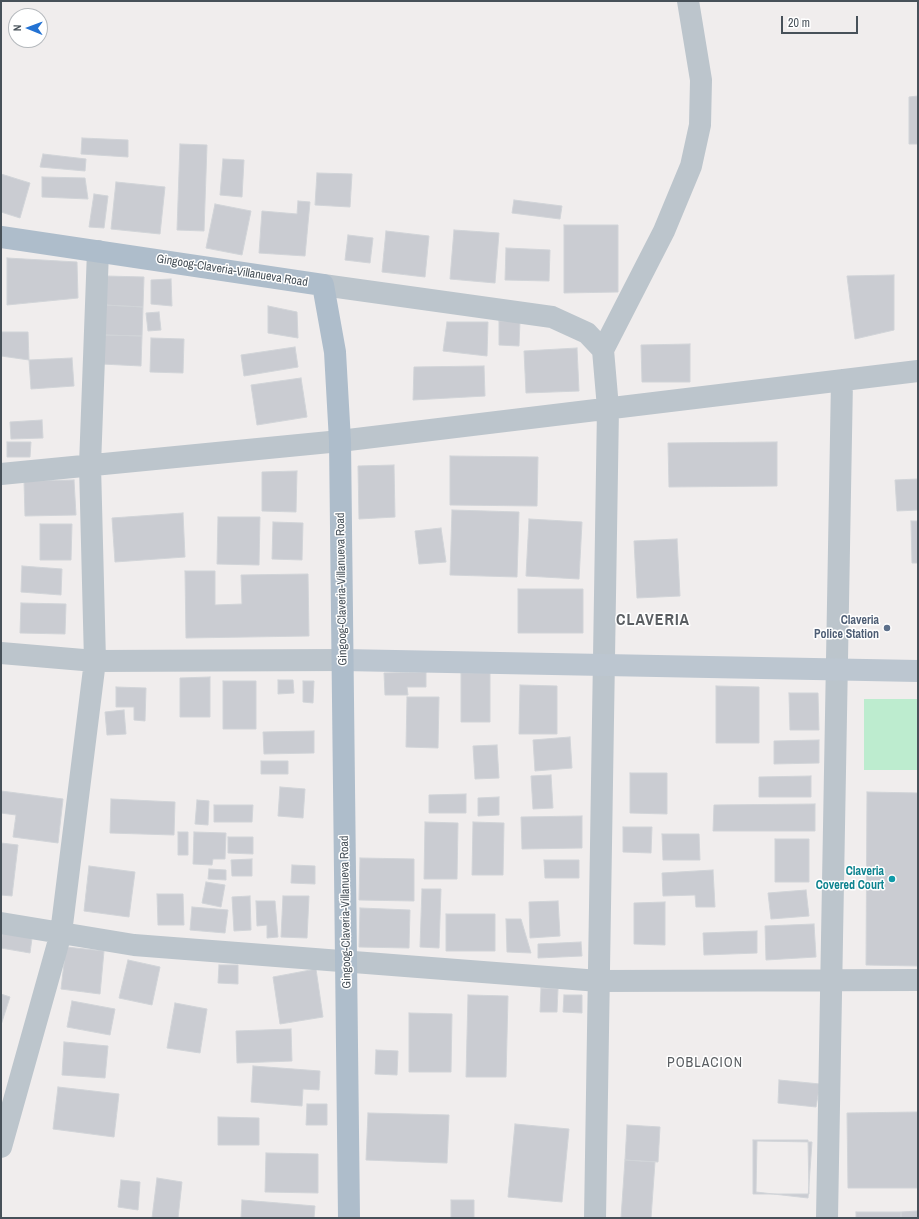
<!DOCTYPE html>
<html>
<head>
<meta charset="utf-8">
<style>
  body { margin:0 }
  #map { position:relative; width:919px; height:1219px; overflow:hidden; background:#f0eded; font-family:"Archivo Narrow",sans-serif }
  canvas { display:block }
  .frame { position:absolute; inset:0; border:2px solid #475159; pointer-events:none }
  .north { position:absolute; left:8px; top:8px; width:40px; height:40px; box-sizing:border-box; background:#fff; border:1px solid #b5b9bd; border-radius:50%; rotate:271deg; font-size:11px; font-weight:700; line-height:16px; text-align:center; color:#475159 }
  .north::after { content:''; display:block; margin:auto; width:14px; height:18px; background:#2372d3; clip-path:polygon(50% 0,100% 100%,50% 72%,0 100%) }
  .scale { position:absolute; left:781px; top:16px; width:77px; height:18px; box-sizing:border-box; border:2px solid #475159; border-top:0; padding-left:5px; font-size:12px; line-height:14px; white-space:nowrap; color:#475159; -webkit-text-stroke:3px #fff; paint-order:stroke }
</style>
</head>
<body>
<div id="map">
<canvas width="919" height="1219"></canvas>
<div class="frame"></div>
<div class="north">N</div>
<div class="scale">20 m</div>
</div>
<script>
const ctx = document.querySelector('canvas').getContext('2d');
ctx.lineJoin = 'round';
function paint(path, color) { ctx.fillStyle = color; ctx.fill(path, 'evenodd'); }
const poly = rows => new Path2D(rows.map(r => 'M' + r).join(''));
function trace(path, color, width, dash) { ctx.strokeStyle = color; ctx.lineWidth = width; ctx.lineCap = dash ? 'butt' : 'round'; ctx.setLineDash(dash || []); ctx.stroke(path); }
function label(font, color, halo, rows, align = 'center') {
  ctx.font = font + ' "Archivo Narrow",sans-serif'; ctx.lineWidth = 3; ctx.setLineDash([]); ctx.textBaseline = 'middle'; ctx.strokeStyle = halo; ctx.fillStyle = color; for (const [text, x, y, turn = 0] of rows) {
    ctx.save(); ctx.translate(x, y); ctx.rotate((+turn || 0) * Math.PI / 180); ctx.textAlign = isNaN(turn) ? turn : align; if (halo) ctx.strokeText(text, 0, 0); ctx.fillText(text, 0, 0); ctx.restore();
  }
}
paint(poly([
  [864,699,918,699,918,770,864,770]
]), '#bdeccf');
const building = poly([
  [918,96,918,144,909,144,909,97,918,96],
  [82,138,128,140,128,157,81,154,82,138],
  [180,144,207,145,204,231,177,230,180,144],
  [43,154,86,159,85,171,40,167,43,154],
  [223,159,244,160,242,197,220,195,223,159],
  [317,173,352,174,350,207,315,205,317,173],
  [1,174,30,183,20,218,1,212,1,174],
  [42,177,85,178,88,199,42,197,42,177],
  [116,182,165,187,160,234,111,229,116,182],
  [94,194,108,196,104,228,89,227,94,194],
  [514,200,562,206,560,219,512,213,514,200],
  [298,201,310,202,305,256,259,253,262,211,297,214,298,201],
  [215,204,251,211,242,255,206,248,215,204],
  [564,225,618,225,618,292,564,293,564,225],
  [454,230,499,233,495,283,450,279,454,230],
  [386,231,429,236,425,277,382,272,386,231],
  [348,235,373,238,370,263,345,260,348,235],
  [506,248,550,250,549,281,505,280,506,248],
  [7,258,77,262,78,298,7,305,7,258],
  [894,275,894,330,855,339,847,276,894,275],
  [106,276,144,277,143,307,105,305,106,276],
  [171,279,172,306,151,304,151,280,171,279],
  [105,305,143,307,142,336,104,335,105,305],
  [268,306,297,312,298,338,268,333,268,306],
  [159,312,161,330,148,331,146,313,159,312],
  [499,321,520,321,519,346,499,345,499,321],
  [447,322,488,322,487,356,443,351,447,322],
  [1,332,28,332,29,360,1,356,1,332],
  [104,335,142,336,141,366,102,364,104,335],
  [151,338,184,339,183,373,150,372,151,338],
  [690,344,690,382,642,382,641,345,690,344],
  [295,347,298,367,244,376,241,355,295,347],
  [577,348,579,391,526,393,524,351,577,348],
  [72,358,74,386,31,389,29,360,72,358],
  [484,366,485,396,413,400,414,367,484,366],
  [301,378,307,417,257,425,251,385,301,378],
  [42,420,43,438,11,439,10,422,42,420],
  [7,442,31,442,30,457,7,457,7,442],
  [777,442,777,486,669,487,668,443,777,442],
  [450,456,538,457,537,506,450,505,450,456],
  [394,465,395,517,359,519,358,466,394,465],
  [297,471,296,512,262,511,262,472,297,471],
  [918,479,918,510,897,511,895,480,918,479],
  [74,480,76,515,25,516,24,481,74,480],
  [452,510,519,512,517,577,450,575,452,510],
  [183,513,185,557,115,562,112,518,183,513],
  [218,517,260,517,259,565,217,564,218,517],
  [529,519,582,522,579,579,526,576,529,519],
  [911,521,918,521,918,563,912,563,911,521],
  [273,522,303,523,302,560,272,559,273,522],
  [40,524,72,524,71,560,40,560,40,524],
  [441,528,446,562,419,564,415,531,441,528],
  [677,539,680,596,637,598,634,541,677,539],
  [22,566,62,569,61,595,21,592,22,566],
  [185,571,215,571,215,605,242,604,241,575,308,574,309,636,186,638,185,571],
  [518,589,583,589,583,633,518,633,518,589],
  [21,603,66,604,65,634,20,633,21,603],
  [426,672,426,687,407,687,408,695,385,695,384,673,426,672],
  [461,673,490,673,490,722,461,722,461,673],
  [210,677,210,717,180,717,180,678,210,677],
  [278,680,293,680,294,693,278,694,278,680],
  [223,681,256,681,256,729,223,729,223,681],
  [303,681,314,681,313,703,303,702,303,681],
  [520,685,557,686,557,734,519,734,520,685],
  [716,686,759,687,759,743,716,743,716,686],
  [116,687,146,688,145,721,134,720,134,707,116,707,116,687],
  [789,693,818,693,819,730,790,730,789,693],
  [407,697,439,697,438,748,406,747,407,697],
  [124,710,126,734,107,735,105,712,124,710],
  [314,731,314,753,264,754,263,732,314,731],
  [570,737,572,768,535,771,533,740,570,737],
  [819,740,819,763,774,764,774,741,819,740],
  [497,745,499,778,475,779,473,746,497,745],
  [261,761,288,761,288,774,261,774,261,761],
  [630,773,667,773,667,814,630,813,630,773],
  [551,775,553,808,533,809,531,776,551,775],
  [811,776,811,797,759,797,759,777,811,776],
  [280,787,305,789,303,818,278,816,280,787],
  [1,791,63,799,58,843,13,837,16,815,1,813,1,791],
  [867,792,918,793,918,966,866,965,867,792],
  [466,794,466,813,429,813,429,795,466,794],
  [499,797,499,815,478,816,478,798,499,797],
  [111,799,175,802,174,835,110,833,111,799],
  [197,800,209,801,208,825,195,824,197,800],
  [815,804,815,831,713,831,714,805,815,804],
  [214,805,253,805,252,822,214,822,214,805],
  [582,816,582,848,522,849,521,817,582,816],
  [425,822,458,823,457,879,424,879,425,822],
  [473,822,504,823,503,875,472,875,473,822],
  [623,827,652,827,651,853,623,852,623,827],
  [178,832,188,832,188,855,178,855,178,832],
  [194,832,226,833,225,859,213,859,212,865,193,864,194,832],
  [662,834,699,834,700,860,663,860,662,834],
  [228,837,253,837,253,854,228,853,228,837],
  [775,839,809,839,809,882,775,882,775,839],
  [1,843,18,845,12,896,1,895,1,843],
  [360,858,414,859,414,901,359,900,360,858],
  [252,859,252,876,232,876,231,860,252,859],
  [544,860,579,860,579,878,545,878,544,860],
  [292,865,315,866,315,884,291,883,292,865],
  [89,866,135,872,129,917,84,911,89,866],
  [209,869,226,870,226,880,208,879,209,869],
  [713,870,715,907,696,907,695,895,663,896,662,873,713,870],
  [206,882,225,885,221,907,202,903,206,882],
  [422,889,441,889,439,948,420,947,422,889],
  [806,890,809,916,771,919,768,893,806,890],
  [157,894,183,894,184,925,158,925,157,894],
  [250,896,251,930,234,931,232,897,250,896],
  [283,896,309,896,307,938,281,937,283,896],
  [256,901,275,901,278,937,267,938,267,925,257,926,256,901],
  [558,901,560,936,530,938,529,902,558,901],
  [665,902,665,945,634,944,634,903,665,902],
  [192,907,228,910,225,933,190,930,192,907],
  [360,908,410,910,409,948,359,947,360,908],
  [446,914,495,914,495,951,446,951,446,914],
  [506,919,521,919,531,953,507,952,506,919],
  [814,924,816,957,766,960,765,926,814,924],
  [3,926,33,931,30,953,1,948,3,926],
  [757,931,757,953,704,955,703,933,757,931],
  [581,942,582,956,538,958,538,944,581,942],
  [66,947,104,951,100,994,61,989,66,947],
  [128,960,160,967,152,1005,119,998,128,960],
  [219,965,238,965,238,984,218,983,219,965],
  [316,969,323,1017,280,1024,273,977,316,969],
  [541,988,558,989,557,1012,540,1012,541,988],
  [1,994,10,997,1,1025,1,994],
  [468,995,508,996,506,1077,466,1077,468,995],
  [564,995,582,995,582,1013,563,1012,564,995],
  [72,1001,115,1009,110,1035,67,1027,72,1001],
  [175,1003,207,1009,200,1053,167,1048,175,1003],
  [409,1013,452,1014,451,1072,409,1072,409,1013],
  [291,1029,292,1061,237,1063,236,1031,291,1029],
  [64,1042,108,1046,105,1078,62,1075,64,1042],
  [376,1050,398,1051,397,1075,375,1074,376,1050],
  [253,1066,320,1071,319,1090,303,1089,302,1106,251,1102,253,1066],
  [779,1080,820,1084,816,1107,778,1103,779,1080],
  [58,1087,119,1094,114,1137,53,1129,58,1087],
  [307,1104,327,1104,327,1125,306,1125,307,1104],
  [918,1112,918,1188,848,1188,847,1113,918,1112],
  [368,1113,449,1115,447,1163,366,1160,368,1113],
  [218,1117,259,1118,259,1145,218,1145,218,1117],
  [515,1124,569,1129,562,1202,508,1197,515,1124],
  [627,1125,660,1127,658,1162,625,1160,627,1125],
  [753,1140,808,1140,809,1194,753,1194,753,1140],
  [757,1141,812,1142,808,1198,756,1192,757,1141],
  [266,1153,318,1154,318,1193,265,1192,266,1153],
  [625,1160,655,1162,651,1218,621,1218,625,1160],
  [157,1178,182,1182,178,1218,152,1218,157,1178],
  [121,1180,140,1182,138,1210,118,1207,121,1180],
  [242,1200,315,1206,314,1218,241,1218,242,1200],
  [451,1200,474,1200,474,1218,451,1218,451,1200],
  [918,1211,918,1218,901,1218,901,1212,918,1211],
  [856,1212,901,1212,901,1218,856,1218,856,1212]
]);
paint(building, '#caccd2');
trace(building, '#d1d4d8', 1);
trace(poly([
  [323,285,552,317,587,333,603,350],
  [1,474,340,441,918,371],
  [1,653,95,661,343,660],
  [1,923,134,945,599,981,918,980],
  [1,1147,61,933,95,661,90,465,98,251],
  [595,1218,608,408,603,350,664,231,691,166,700,125,701,80,688,1],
  [827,1218,842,380]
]), '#bcc5cc', 22);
trace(poly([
  [343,660,918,671]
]), '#bcc6d0', 22);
trace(poly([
  [1,237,323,285,335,352,340,441,349,1218]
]), '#aebdcb', 22);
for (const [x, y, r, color] of [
  [887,628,4,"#5c6f8a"],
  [892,879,4,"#0f9aa8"]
]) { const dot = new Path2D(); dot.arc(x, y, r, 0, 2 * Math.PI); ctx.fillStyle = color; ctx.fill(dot); trace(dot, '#fff', 1.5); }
label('12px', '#475159', '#fff', [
  ["Gingoog-Claveria-Villanueva Road",232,271,9],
  ["Gingoog-Claveria-Villanueva Road",342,589,-91],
  ["Gingoog-Claveria-Villanueva Road",346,912,-91]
]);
label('bold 12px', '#4e5e75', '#fff', [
  ["Claveria",879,621],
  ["Police Station",879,635]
], 'right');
label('bold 12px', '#0d838f', '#fff', [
  ["Claveria",884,872],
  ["Covered Court",884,886]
], 'right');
ctx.letterSpacing = '1px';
label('14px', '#5a5e62', '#fff', [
  ["POBLACION",705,1063]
]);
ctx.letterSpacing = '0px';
ctx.letterSpacing = '1px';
label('bold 16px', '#5a5e62', '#fff', [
  ["CLAVERIA",653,621]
]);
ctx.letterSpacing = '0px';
</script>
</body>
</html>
